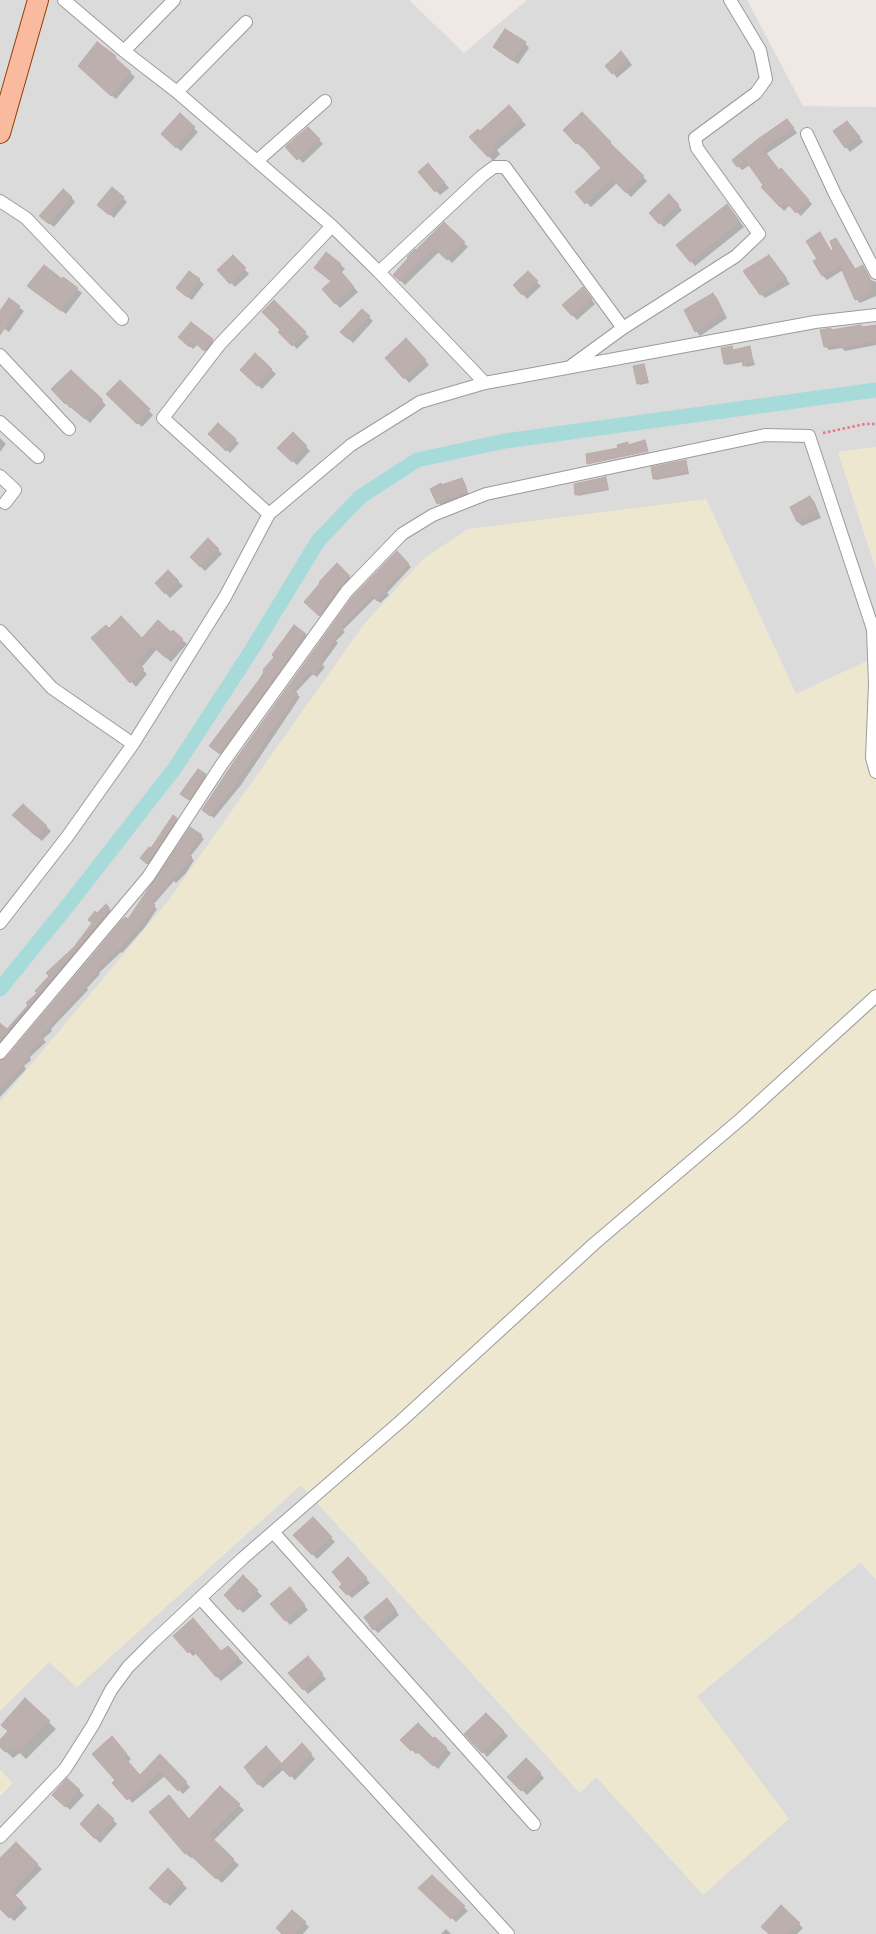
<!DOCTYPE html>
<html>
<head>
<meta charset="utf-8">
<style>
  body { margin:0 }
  canvas { display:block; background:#efe8e4 }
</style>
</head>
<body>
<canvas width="876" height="1934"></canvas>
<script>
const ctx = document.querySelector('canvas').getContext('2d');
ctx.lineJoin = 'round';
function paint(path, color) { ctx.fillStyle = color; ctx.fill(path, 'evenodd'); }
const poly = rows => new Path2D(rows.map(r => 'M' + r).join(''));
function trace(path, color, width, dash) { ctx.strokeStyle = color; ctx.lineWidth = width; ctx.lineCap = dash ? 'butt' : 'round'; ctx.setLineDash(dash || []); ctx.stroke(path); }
paint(poly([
  [0,0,409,0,464,53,527,0,747,0,803,106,876,107,876,447,838,452,876,569,876,657,796,694,706,499,165,905,0,1102],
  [301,1485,580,1792,596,1777,789,1819,697,1696,861,1562,876,1580,876,1934,0,1934,0,1796,12,1783,0,1770,0,1711,49,1662,77,1687]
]), '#dcdbdb');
paint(poly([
  [876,447,876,569,838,452],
  [706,499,796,694,876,657,876,1580,860,1562,697,1696,789,1819,703,1895,596,1777,580,1793,301,1485,77,1687,49,1662,0,1711,0,1102,165,905,364,624,423,559,468,529],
  [0,1770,13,1783,0,1796]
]), '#ede7d0');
paint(poly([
  [525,43,529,48,518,64,499,51],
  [115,57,120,62,119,63,135,77,116,99,84,71],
  [626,57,632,65,617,78,613,73],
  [513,111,526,125,497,150,500,154,493,161,471,137],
  [582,114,613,148,647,181,631,197,617,183,591,207,576,192,603,168,583,146,582,148,565,130],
  [180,115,198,132,181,151,162,134],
  [787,120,797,133,766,154,779,171,785,173,812,204,801,216,790,205,784,211,763,187,764,186,750,165,742,170,738,166],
  [851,127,863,142,850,152,834,132],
  [308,128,323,144,303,163,287,147],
  [428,165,449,188,440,195,419,172],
  [669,196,682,210,664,227,650,213],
  [71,197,75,202,54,227,45,220],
  [123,198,127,202,114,218,103,209],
  [731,210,744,227,695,266,678,245],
  [444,224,468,247,452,263,440,251,405,285,395,275],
  [819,234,832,252,835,250,836,240,856,270,862,267,866,270,871,280,876,282,876,296,860,303,856,299,843,270,827,280,823,276,815,261,819,259],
  [769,256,790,284,765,298,761,294],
  [233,257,249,274,235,287,219,270],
  [340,264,345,269,341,273,358,292,340,308,323,290,332,282,320,272],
  [528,273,541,286,527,299,515,285],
  [63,279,82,293,66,314,33,290],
  [199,280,204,284,192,300,182,293],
  [587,293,595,304,577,320,564,305],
  [713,294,717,298,727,318,700,336,696,331],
  [10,300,24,311,9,332,0,326,0,314],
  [274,302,309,337,297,349,280,332,281,330],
  [362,310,373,321,353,343,342,332],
  [876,326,876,345,845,351,842,348,829,350,825,346,832,331],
  [207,335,216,344,208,353,198,344,193,349,180,337],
  [411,344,429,365,409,383,405,378],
  [731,347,734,351,749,347,755,365,746,367,743,362,727,365,726,364],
  [255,355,276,374,262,389,241,370],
  [644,365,649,383,640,385,638,383],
  [71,371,106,405,90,423,72,406,70,408,53,390],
  [120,382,153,415,142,427,108,394],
  [210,434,235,440,239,443,230,453],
  [293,434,310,451,297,465,279,448],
  [0,438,6,444,0,452],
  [649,452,649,453,590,465],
  [686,461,689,474,656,480,654,478],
  [606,478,609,490,578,496,577,494],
  [462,479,465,483,469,496,442,507,431,489],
  [810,497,814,501,821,518,802,526,798,522,791,508],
  [208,540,222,554,205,571,191,557],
  [397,553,411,567,387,593,389,595,380,603,375,598,343,630,345,632,336,641,338,643,322,665,325,667,317,677,313,674,295,693,300,697,241,785,214,818,206,812,234,764],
  [337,565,352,580,323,618,306,602],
  [168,571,183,586,170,598,156,583],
  [109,629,142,640,171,634,173,632,187,644,171,662,157,649,141,668,147,674,136,687,93,638],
  [305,635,307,637,222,755,213,748],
  [205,775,208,778,193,802,185,797],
  [23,805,51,831,42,841,18,820],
  [176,819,178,820,149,865,141,858,151,850],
  [201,836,204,839,190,857,194,860,186,873,176,883,174,881,153,905,157,909,145,927,122,953,121,952,99,973,100,974,87,988,88,990,51,1029,52,1031,43,1039,46,1042,30,1057,31,1060,24,1066,26,1069,0,1097,0,1062,3,1062],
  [106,906,112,913,0,1046,0,1032,7,1031,29,1005,28,1003,74,948,93,923,97,915],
  [313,1519,335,1542,317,1559,295,1535],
  [348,1559,370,1583,352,1598,340,1587,343,1584],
  [243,1577,262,1596,243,1613,226,1595],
  [294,1593,308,1610,290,1625,272,1604],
  [391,1604,399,1615,378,1633,374,1629],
  [175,1636,222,1652,228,1647,243,1663,221,1681,197,1653,193,1656],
  [312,1662,326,1679,308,1694,290,1674],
  [25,1700,56,1729,26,1759,20,1753,13,1758,0,1746,0,1741,9,1732],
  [486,1714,508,1736,487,1757,483,1752],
  [435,1739,451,1753,438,1769,418,1752,416,1754,402,1740,434,1740],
  [116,1742,131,1759,128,1762,140,1777,160,1756,190,1787,183,1794,165,1776,132,1803,117,1780],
  [302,1745,315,1759,295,1780,284,1769,263,1788,258,1784,270,1752,282,1766],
  [526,1759,544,1778,527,1795,509,1777],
  [67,1780,84,1795,70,1810,58,1799],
  [220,1788,244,1810,213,1841,239,1865,222,1883,193,1856,191,1858,185,1853,190,1820],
  [98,1806,117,1824,100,1843,81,1824],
  [16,1844,42,1869,15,1896,27,1908,14,1921,0,1907,0,1860],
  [168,1870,187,1888,170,1906,151,1888],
  [432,1877,468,1911,456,1922,420,1888],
  [781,1906,803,1928,797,1934,770,1934],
  [305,1923,309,1927,303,1934,284,1934],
  [446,1929,451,1934,441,1934]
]), '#0003');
trace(poly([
  [0,989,69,904,175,768,251,651,318,541,360,497,417,460,505,441,876,390]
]), '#a6dbd9', 15);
const building = poly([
  [505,29,526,42,513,61,493,47,505,29],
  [97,42,116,56,115,58,131,72,111,96,78,66,97,42],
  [621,51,628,60,612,74,605,66,621,51],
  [509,105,522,120,493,145,496,149,488,157,469,137,478,129,480,131,509,105],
  [582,112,611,142,610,143,644,176,626,193,612,179,585,204,575,192,601,168,578,142,576,144,563,130,582,112],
  [180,113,195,127,176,148,161,134,180,113],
  [787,119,794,128,763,149,779,170,781,168,809,200,796,213,786,202,780,207,761,187,763,185,746,161,737,167,732,160,758,139,787,119],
  [847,121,860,137,845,148,833,131,847,121],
  [308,127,320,139,297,160,285,147,308,127],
  [428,163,445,183,435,192,418,172,428,163],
  [112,187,124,197,109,215,97,205,112,187],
  [63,189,72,197,49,224,39,216,63,189],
  [669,194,679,205,659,224,649,213,669,194],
  [727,204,740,222,690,262,676,245,727,204],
  [444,222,465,242,447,260,434,248,400,281,393,275,408,258,407,257,415,249,416,250,444,222],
  [820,232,831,251,833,250,830,241,836,238,855,269,863,265,874,291,855,300,840,266,822,276,813,261,817,259,806,241,820,232],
  [326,252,341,264,338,268,354,287,335,304,322,289,331,281,314,268,326,252],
  [233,255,246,268,230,284,217,270,233,255],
  [769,255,787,279,760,295,743,271,769,255],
  [44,265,62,279,63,277,78,288,61,311,27,286,44,265],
  [189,271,200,279,187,297,176,288,189,271],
  [528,271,538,281,522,295,513,285,528,271],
  [583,287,592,299,572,316,562,305,583,287],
  [713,293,723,313,695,332,684,310,713,293],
  [9,298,20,306,0,335,0,311,9,298],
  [274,300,306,332,292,346,278,332,280,330,262,312,274,300],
  [362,309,370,316,348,339,340,332,362,309],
  [191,322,213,339,204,351,194,342,189,347,178,337,191,322],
  [861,325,862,327,876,325,876,341,840,348,840,344,824,347,820,330,831,328,831,330,861,325],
  [406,338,426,360,404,379,385,358,406,338],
  [732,346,733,350,750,346,753,363,743,366,742,360,724,364,721,348,732,346],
  [255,353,272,369,257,386,240,370,255,353],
  [644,364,648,381,637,384,633,366,644,364],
  [71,370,103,400,85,419,66,403,65,404,51,389,71,370],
  [120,380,150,409,137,424,106,394,120,380],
  [218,423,236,439,226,451,208,434,218,423],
  [293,432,307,446,292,462,277,448,293,432],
  [645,440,648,451,587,464,586,454,618,448,617,445,628,442,628,445,645,440],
  [686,460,688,473,653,479,651,467,686,460],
  [606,477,608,489,575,495,574,484,606,477],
  [462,478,467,493,453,498,453,497,437,504,430,489,441,483,441,485,462,478],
  [810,496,818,513,797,522,790,507,810,496],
  [208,538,219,549,200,567,190,557,208,538],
  [397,551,409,564,385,589,387,591,377,601,372,596,341,627,343,628,334,637,336,639,320,661,323,664,314,675,310,672,293,690,298,694,291,702,292,703,269,734,265,743,238,780,239,781,210,816,202,810,233,763,353,596,397,551],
  [337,563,350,576,340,586,319,616,304,602,320,583,319,582,337,563],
  [168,570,179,581,165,594,155,583,168,570],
  [121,616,142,638,158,620,171,632,173,630,183,639,166,658,152,646,137,662,144,669,130,683,91,638,106,625,109,628,121,616],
  [294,625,306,634,220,754,209,746,259,680,264,672,263,670,274,657,272,655,294,625],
  [198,769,206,774,189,800,180,794,198,769],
  [23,804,47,826,37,837,12,815,23,804],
  [173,815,177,818,147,864,140,858,149,847,151,848,173,815],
  [190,827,202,835,188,854,192,857,187,865,151,902,155,905,142,924,118,951,117,950,97,970,98,971,85,985,86,986,41,1036,44,1039,28,1054,30,1056,22,1063,24,1065,0,1089,0,1061,6,1058,122,920,126,917,128,919,190,827],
  [106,904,110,909,0,1040,0,1023,7,1029,28,1005,26,1003,37,993,35,991,49,976,46,973,74,947,92,923,88,920,95,911,97,913,106,904],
  [313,1517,332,1537,312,1555,293,1535,313,1517],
  [348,1557,367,1578,347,1595,339,1587,342,1584,332,1572,348,1557],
  [243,1575,258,1590,238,1610,224,1595,243,1575],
  [290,1587,305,1605,285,1621,270,1604,290,1587],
  [387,1598,396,1610,373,1630,364,1617,387,1598],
  [193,1618,221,1651,228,1646,239,1658,216,1677,192,1649,188,1653,173,1636,193,1618],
  [308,1656,323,1674,303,1690,288,1673,308,1656],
  [25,1698,50,1721,19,1753,12,1747,5,1752,0,1747,0,1740,8,1731,1,1725,25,1698],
  [486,1713,504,1731,482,1753,464,1734,486,1713],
  [418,1723,433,1738,435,1737,447,1748,433,1766,413,1748,411,1751,400,1740,418,1723],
  [112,1736,127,1754,124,1757,140,1775,160,1754,187,1782,178,1791,160,1772,127,1800,112,1783,115,1780,92,1754,112,1736],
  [302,1743,312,1754,290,1777,279,1766,302,1743],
  [266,1746,281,1763,258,1785,244,1767,266,1746],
  [526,1758,541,1773,521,1791,507,1777,526,1758],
  [67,1778,80,1790,65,1807,52,1795,67,1778],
  [220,1786,240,1804,209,1835,234,1859,216,1879,187,1852,185,1854,149,1812,169,1795,189,1819,220,1786],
  [98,1804,114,1819,95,1839,80,1824,98,1804],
  [16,1842,38,1864,11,1891,23,1903,9,1918,0,1909,0,1858,16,1842],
  [168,1868,183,1883,165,1903,149,1888,168,1868],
  [432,1875,465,1906,451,1919,418,1888,432,1875],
  [781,1905,800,1923,789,1934,769,1934,761,1927,781,1905],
  [292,1910,306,1922,295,1934,282,1934,276,1928,292,1910]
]);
paint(building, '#bbb0ae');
trace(building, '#c0aba7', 1);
const street = poly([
  [64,0,124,51,177,92,332,226,379,272,485,383],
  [124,51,174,0],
  [177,92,246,22],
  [807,134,835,194,876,273],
  [258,160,325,101],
  [0,201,26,218,122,319],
  [379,272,482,176,494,167,505,167,623,328],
  [0,355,69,429],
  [571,366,623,328,736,256,759,234,697,148,695,138,756,93,766,79,760,50,730,0],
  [0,422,38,457],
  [0,476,15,490,5,503],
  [269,514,163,418,220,344,332,226],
  [0,631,52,688,133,744],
  [0,923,67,837,133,744,225,597,269,514,351,445,420,402,485,383,815,322,876,315],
  [0,1053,148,877,222,764,347,591,402,534,433,515,486,494,765,435,809,436,873,629,875,684,872,758,876,772],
  [273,1532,534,1824],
  [200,1598,508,1934],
  [0,1837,65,1769,93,1725,111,1690,128,1667,152,1643,243,1558,401,1421,595,1243,742,1118,876,996]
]);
const primary = poly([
  [0,133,38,0]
]);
trace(street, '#9b9b9b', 14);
trace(primary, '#943e04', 22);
trace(poly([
  [823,433,865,424,876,424]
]), '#f66e84', 2.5, [2.5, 2.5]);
trace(street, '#fff', 12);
trace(primary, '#f9ba9f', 20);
</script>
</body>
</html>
